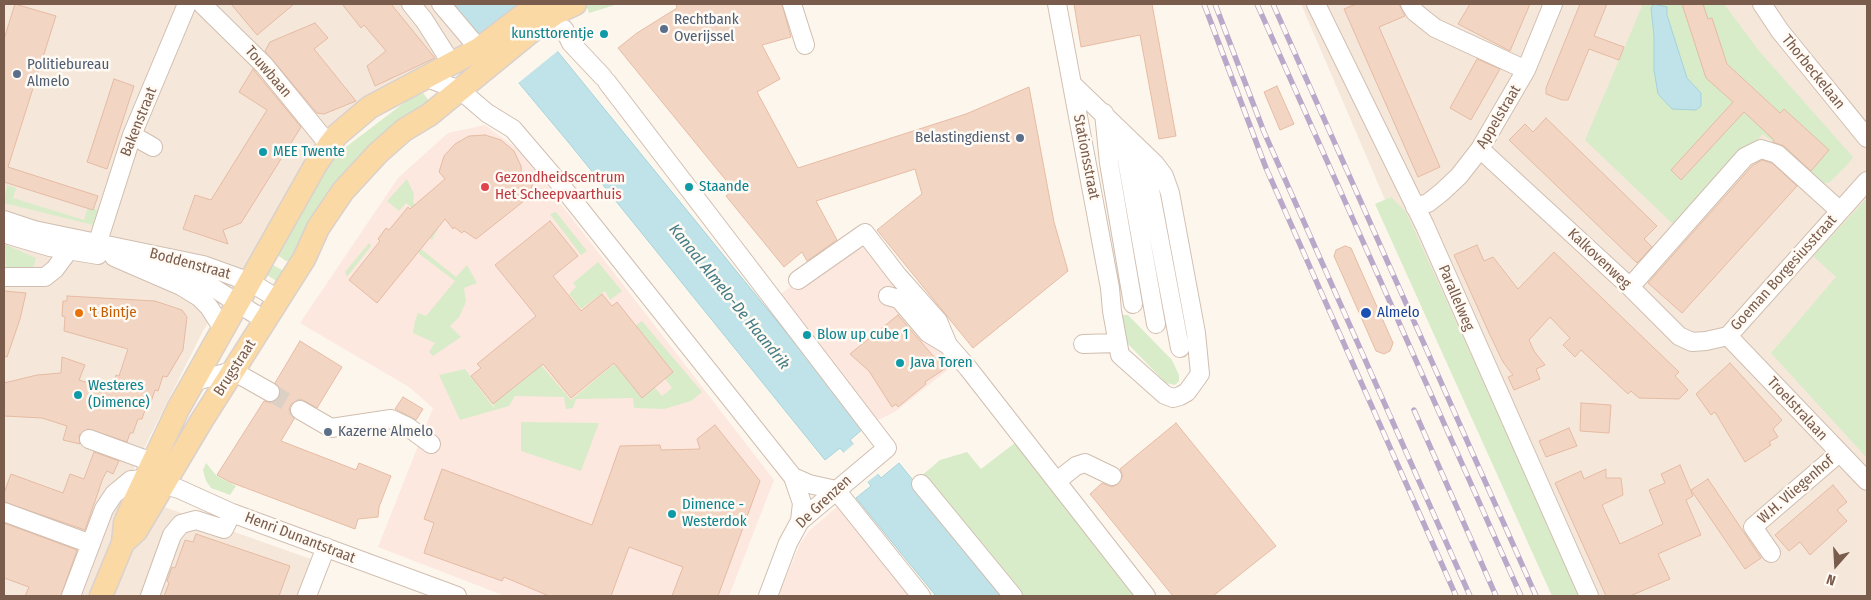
<!DOCTYPE html>
<html>
<head>
<meta charset="utf-8">
<style>
  body { margin:0 }
  #map { position:relative; width:1871px; height:600px; overflow:hidden; background:#fdf6ec; font-family:"Fira Sans Condensed",sans-serif }
  canvas { display:block }
  .frame { position:absolute; inset:0; border:5px solid #7a5c4d; pointer-events:none }
  .north { position:absolute; left:1811px; top:540px; width:50px; height:50px; -webkit-text-stroke:4px #fffaf3; paint-order:stroke; rotate:199deg; font-size:14px; font-weight:700; line-height:20px; text-align:center; color:#7a5c4d }
  .north::after { content:''; display:block; margin:auto; width:18px; height:22px; background:#7a5c4d; clip-path:polygon(50% 0,100% 100%,50% 72%,0 100%) }
</style>
</head>
<body>
<div id="map">
<canvas width="1871" height="600"></canvas>
<div class="frame"></div>
<div class="north">N</div>
</div>
<script>
const ctx = document.querySelector('canvas').getContext('2d');
ctx.lineJoin = 'round';
function paint(path, color) { ctx.fillStyle = color; ctx.fill(path, 'evenodd'); }
const poly = rows => new Path2D(rows.map(r => 'M' + r).join(''));
function trace(path, color, width, dash) { ctx.strokeStyle = color; ctx.lineWidth = width; ctx.lineCap = dash ? 'butt' : 'round'; ctx.setLineDash(dash || []); ctx.stroke(path); }
function label(font, color, halo, rows, align = 'center') {
  ctx.font = font + ' "Fira Sans Condensed",sans-serif'; ctx.lineWidth = 5; ctx.setLineDash([]); ctx.textBaseline = 'middle'; ctx.strokeStyle = halo; ctx.fillStyle = color; for (const [text, x, y, turn = 0] of rows) {
    ctx.save(); ctx.translate(x, y); ctx.rotate((+turn || 0) * Math.PI / 180); ctx.textAlign = isNaN(turn) ? turn : align; if (halo) ctx.strokeText(text, 0, 0); ctx.fillText(text, 0, 0); ctx.restore();
  }
}
paint(poly([
  [4,4,462,4,489,36,334,126,203,331,122,492,322,563,310,596,4,596],
  [1301,4,1867,4,1867,596,1555,596]
]), '#f5e8da');
paint(poly([
  [485,125,520,151,774,480,729,596,505,596,378,547,433,408,409,387,300,323,398,178,448,133],
  [848,243,861,244,932,332,969,353,896,411,863,428,765,306],
  [839,505,913,596,778,596,800,544,809,531]
]), '#fde8e0');
paint(poly([
  [591,4,618,4,589,13,586,5],
  [1643,4,1724,4,1759,51,1853,157,1848,164,1829,183,1823,183,1763,134,1673,224,1585,140],
  [1667,7,1667,15,1687,78,1701,93,1654,70,1654,36,1651,8],
  [421,90,432,105,389,133,298,262,286,261,273,252,338,153],
  [407,179,414,194,413,202,438,229,432,240,420,229,426,221,406,203,399,211,387,201],
  [7,185,16,188,13,198,84,220,88,207,99,210,93,225,4,203],
  [1391,197,1406,212,1581,596,1552,596,1375,204],
  [1867,198,1867,458,1771,353,1836,277,1813,256],
  [556,212,587,251,581,255,550,214],
  [369,243,371,246,347,277,345,272],
  [4,244,36,258,33,269,6,268],
  [421,249,456,277,467,265,477,283,464,288,466,302,459,317,450,326,461,337,433,356,429,352,435,343,413,333,415,321,418,313,426,316,455,281,418,253],
  [266,261,289,274,281,284,261,271],
  [598,262,622,291,610,300,605,291,581,309,569,294,576,287,573,283],
  [1124,315,1128,315,1172,360,1179,375,1179,381,1175,385,1166,383,1123,339,1120,316],
  [642,321,702,392,691,401,664,409,634,408,633,398,576,399,573,408,566,409,564,397,515,396,509,406,460,420,439,375,465,369,494,408,494,403,541,365,571,400,614,364,642,398,655,388,662,396,672,388,665,379,673,372,636,325],
  [521,422,599,423,581,471,521,451],
  [1016,442,1140,596,1017,596,920,477,940,460,967,452,981,469],
  [206,463,217,476,236,486,230,495,211,488,206,481,203,470]
]), '#d8ecc9');
const water = poly([
  [453,4,519,4,864,428,850,440,881,478,899,463,1007,596,936,596,856,498,871,486,859,470,840,448,825,460,569,143,453,4],
  [1654,4,1667,7,1667,15,1687,78,1701,93,1701,106,1696,110,1672,109,1658,94,1654,70,1654,36,1651,8,1654,4]
]);
paint(water, '#bfe3e8');
trace(water, '#a5d3da', 1);
paint(poly([
  [547,34,559,50,517,84,504,69],
  [855,443,879,473,866,483,842,454]
]), '#fdf6ec');
const building = poly([
  [15,4,56,16,8,167,98,196,93,210,4,182,4,39,15,4],
  [231,4,294,4,257,35,231,4],
  [342,4,391,4,435,58,375,86,367,66,386,51,364,25,361,28,342,4],
  [676,4,782,4,791,37,762,45,780,79,757,92,798,168,966,114,1029,87,1054,222,1068,271,973,348,877,230,922,194,915,169,816,201,837,240,807,261,802,252,784,267,726,196,734,190,618,48,637,33,677,8,676,4],
  [1074,4,1152,4,1176,136,1159,139,1140,35,1081,47,1074,4],
  [1356,4,1399,4,1405,16,1379,27,1440,167,1418,177,1344,9,1356,4],
  [1470,4,1530,4,1510,51,1458,24,1470,4],
  [1580,4,1607,4,1594,36,1624,47,1619,60,1589,49,1568,100,1562,100,1546,94,1546,88,1580,4],
  [1682,4,1703,4,1708,19,1712,18,1727,64,1780,113,1784,109,1829,150,1811,171,1784,146,1773,142,1774,140,1744,112,1681,180,1671,170,1733,102,1706,78,1682,4],
  [315,23,328,38,314,49,356,101,324,114,317,113,265,51,270,42,315,23],
  [1477,59,1500,69,1471,120,1450,108,1477,59],
  [253,69,301,127,241,223,223,230,228,244,183,229,195,195,211,200,267,110,239,92,253,69],
  [114,79,134,86,107,169,87,162,114,79],
  [1277,86,1294,124,1280,130,1264,92,1277,86],
  [1546,118,1657,226,1644,239,1652,247,1637,263,1509,140,1525,124,1533,132,1546,118],
  [485,135,501,140,514,151,521,166,522,181,533,182,529,197,476,239,464,231,462,233,454,227,453,229,445,219,377,303,349,280,380,241,378,239,386,228,389,230,408,207,410,209,445,179,439,172,444,156,455,144,469,136,485,135],
  [1762,160,1772,163,1797,186,1682,313,1648,283,1752,166,1762,160],
  [550,221,578,256,553,276,581,311,602,294,612,306,617,302,673,372,642,398,614,363,571,398,543,364,493,404,471,376,481,368,477,364,536,316,495,265,550,221],
  [1477,245,1484,261,1493,257,1518,289,1554,252,1679,372,1675,376,1688,390,1679,399,1639,398,1631,391,1628,394,1581,350,1575,357,1563,345,1570,338,1550,317,1529,340,1534,351,1545,365,1536,369,1540,379,1514,390,1508,377,1513,375,1503,362,1490,335,1454,255,1477,245],
  [1345,246,1351,248,1393,343,1390,351,1384,354,1376,351,1334,256,1336,250,1345,246],
  [4,291,26,293,20,319,7,357,4,356,4,291],
  [67,296,155,301,182,310,187,317,183,350,167,377,163,376,158,391,155,390,150,405,147,404,142,419,138,419,133,433,130,433,127,442,88,429,79,435,80,444,63,440,67,426,42,418,4,416,4,383,37,375,61,373,62,357,85,365,79,380,111,390,116,375,119,376,128,349,64,331,65,317,62,316,63,301,67,301,67,296],
  [898,315,934,357,946,368,925,382,926,384,898,407,896,404,892,407,869,371,850,354,898,315],
  [300,341,342,367,317,408,301,399,291,404,289,410,294,419,281,441,356,470,359,463,391,476,379,507,378,517,358,519,355,529,230,482,217,475,264,401,271,403,279,398,281,391,275,383,300,341],
  [1730,363,1782,420,1773,429,1778,437,1769,442,1771,445,1745,462,1715,412,1711,415,1696,394,1730,363],
  [403,397,423,409,416,420,395,409,403,397],
  [1581,403,1611,405,1609,433,1580,431,1581,403],
  [1176,423,1276,546,1213,596,1173,596,1090,494,1102,483,1112,487,1118,484,1123,476,1120,469,1176,423],
  [715,425,760,481,718,596,672,596,683,567,629,547,611,596,549,596,504,577,502,581,424,553,434,523,424,519,442,469,592,525,620,446,660,445,661,450,700,449,697,439,715,425],
  [1569,428,1577,446,1546,457,1539,441,1569,428],
  [94,452,119,461,113,474,107,471,103,478,85,530,4,502,4,493,11,474,63,493,70,474,84,479,94,452],
  [1680,465,1693,496,1686,500,1701,535,1658,554,1670,579,1630,596,1606,596,1555,483,1581,471,1584,479,1606,469,1606,478,1621,478,1623,495,1602,505,1620,544,1663,524,1649,490,1665,483,1661,474,1680,465],
  [1708,479,1761,558,1745,569,1691,490,1708,479],
  [1833,485,1847,502,1837,510,1847,521,1810,555,1800,542,1789,551,1775,535,1833,485],
  [4,523,77,550,61,596,25,596,29,587,4,578,4,523],
  [196,534,290,566,279,596,164,596,169,583,167,581,172,567,175,568,185,540,193,542,196,534]
]);
paint(building, '#f3d5c3');
trace(building, '#e6bba3', 1);
trace(poly([
  [270,392,300,410]
]), '#dcd0c4', 18, [18, 9]);
const minor = poly([
  [202,4,264,65,329,145],
  [411,4,424,20,452,64],
  [441,4,474,43],
  [792,4,805,45],
  [1057,4,1110,288,1112,311,1120,355,1165,395,1173,398,1180,396,1187,392,1200,374,1196,333,1170,193,1164,176,1155,164,1072,84],
  [1316,4,1425,226,1589,596],
  [1410,4,1415,12,1435,28,1526,70],
  [1762,4,1780,31,1867,138],
  [564,29,571,43,603,77],
  [427,78,460,90,487,113,513,129,560,184,793,477,802,503,800,521],
  [607,82,887,448,800,521,788,543,768,596],
  [1104,113,1109,163,1133,304],
  [1122,132,1156,324],
  [132,135,153,147],
  [1480,149,1630,287,1679,336,1692,342,1706,341,1728,336],
  [1143,153,1180,348],
  [1415,207,1428,203,1442,192,1459,176,1480,149,1526,70,1553,4],
  [4,220,34,230,203,265,250,282,278,299],
  [9,235,50,247,98,255],
  [94,254,132,135,187,4],
  [114,257,181,286,199,297,209,307,223,329],
  [151,264,201,280,266,321],
  [4,277,45,277,55,269,69,250,71,241],
  [798,280,865,233,898,276,938,321,948,345],
  [1630,287,1745,157,1761,149,1777,154,1840,211],
  [888,296,899,299,928,333,948,345,968,368,1146,596],
  [1728,336,1867,181],
  [1728,336,1867,481],
  [1083,344,1118,343],
  [192,382,233,371,270,392],
  [300,410,331,428,391,419,408,427,431,444],
  [89,439,152,462],
  [793,477,809,484,836,490,921,596],
  [1057,481,1076,466,1085,463,1112,476],
  [921,484,1013,596],
  [4,512,91,544],
  [1771,553,1753,527,1839,453],
  [71,596,104,509,114,494,131,480,145,479,179,489,232,513,457,596],
  [150,596,172,535,181,524,196,520,224,529,232,513],
  [307,596,326,547]
]);
const major = poly([
  [126,540,136,531,202,420,304,259,318,228,343,191,378,153,404,130,429,115,539,25,556,13,575,4],
  [101,596,123,543,125,523,130,511,178,409,315,166,329,145,337,135,370,107,479,49,538,4]
]);
trace(minor, '#d1beb0', 20);
trace(major, '#dad1cd', 25);
trace(minor, '#fff', 18);
trace(major, '#fbd9a5', 22);
const rail = poly([
  [1204,4,1266,168,1456,596],
  [1215,4,1264,132,1470,596],
  [1257,4,1521,596],
  [1273,4,1536,596],
  [1414,410,1496,596]
]);
trace(rail, '#b9a8c9', 5.5);
trace(rail, '#fffaf3', 4, [11]);
for (const [x, y, r, color] of [
  [664,29,5,"#5c6f8a"],
  [604,34,5,"#0f9aa8"],
  [17,74,5,"#5c6f8a"],
  [1020,138,5,"#5c6f8a"],
  [263,152,5,"#0f9aa8"],
  [485,187,5,"#e0444e"],
  [689,187,5,"#0f9aa8"],
  [79,313,5,"#e8710a"],
  [1366,313,6,"#1a4fb4"],
  [807,335,5,"#0f9aa8"],
  [900,363,5,"#0f9aa8"],
  [78,395,5,"#0f9aa8"],
  [328,432,5,"#5c6f8a"],
  [672,514,5,"#0f9aa8"]
]) { const dot = new Path2D(); dot.arc(x, y, r, 0, 2 * Math.PI); ctx.fillStyle = color; ctx.fill(dot); trace(dot, '#fffaf3', 2); }
label('15px', '#4e5e75', '#fffaf3', [
  ["Rechtbank",674,20],
  ["Overijssel",674,37],
  ["Politiebureau",27,65],
  ["Almelo",27,82],
  ["Belastingdienst",1010,138,"right"],
  ["Kazerne Almelo",338,432]
], 'left');
label('15px', '#0d838f', '#fffaf3', [
  ["kunsttorentje",594,34,"right"],
  ["MEE Twente",273,152],
  ["Staande",699,187],
  ["Blow up cube 1",817,335],
  ["Java Toren",910,363],
  ["Westeres",88,386],
  ["(Dimence)",88,403],
  ["Dimence -",682,505],
  ["Westerdok",682,522]
], 'left');
label('15px', '#7a5c4d', '#fffaf3', [
  ["Touwbaan",268,72,49],
  ["Thorbeckelaan",1813,72,51],
  ["Appelstraat",1499,117,-59],
  ["Bakenstraat",139,122,-68],
  ["Stationsstraat",1086,157,79],
  ["Kalkovenweg",1599,259,43],
  ["Boddenstraat",190,264,15],
  ["Goeman Borgesiusstraat",1784,273,-48],
  ["Parallelweg",1456,298,67],
  ["Brugstraat",235,368,-57],
  ["Troelstralaan",1797,409,47],
  ["W.H. Vliegenhof",1796,490,-41],
  ["De Grenzen",824,502,-43],
  ["Henri Dunantstraat",300,538,21]
]);
label('15px', '#be3a42', '#fffaf3', [
  ["Gezondheidscentrum",495,178],
  ["Het Scheepvaarthuis",495,195]
], 'left');
label('15px', '#c56008', '#fffaf3', [
  ["'t Bintje",89,313]
], 'left');
label('15px', '#164399', '#fffaf3', [
  ["Almelo",1377,313]
], 'left');
label('italic 16px', '#437c86', '#fffaf3', [
  ["Kanaal Almelo-De Haandrik",729,297,51]
]);
</script>
</body>
</html>
